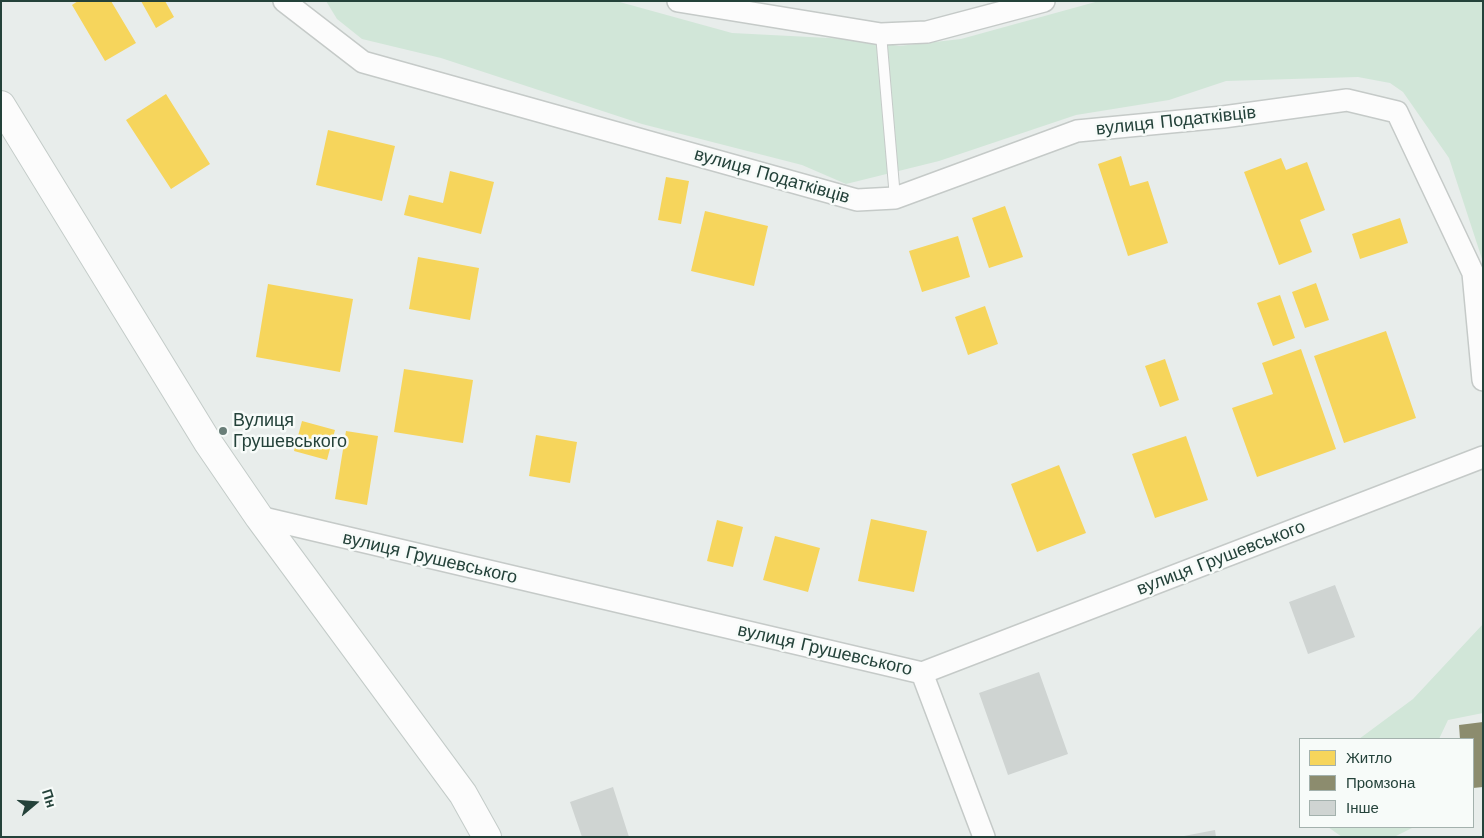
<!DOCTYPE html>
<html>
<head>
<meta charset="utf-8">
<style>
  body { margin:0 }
  #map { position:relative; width:1484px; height:838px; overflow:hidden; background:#e8edeb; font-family:"Work Sans",sans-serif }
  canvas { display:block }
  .frame { position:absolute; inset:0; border:2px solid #24423a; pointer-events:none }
  .legend { position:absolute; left:1299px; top:738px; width:175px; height:90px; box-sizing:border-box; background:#f7fbf9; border:1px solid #a3b1ad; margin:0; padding:6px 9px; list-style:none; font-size:15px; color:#24423a }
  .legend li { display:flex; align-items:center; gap:10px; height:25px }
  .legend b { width:25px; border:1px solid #a3b1ad }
  .north { position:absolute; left:10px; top:778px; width:50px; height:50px; -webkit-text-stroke:4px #f7fbf9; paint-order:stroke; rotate:72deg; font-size:14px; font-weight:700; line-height:20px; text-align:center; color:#24423a }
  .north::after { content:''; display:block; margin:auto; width:18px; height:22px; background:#24423a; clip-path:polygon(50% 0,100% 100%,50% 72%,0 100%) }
</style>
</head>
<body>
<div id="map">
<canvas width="1484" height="838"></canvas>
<div class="frame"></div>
<ul class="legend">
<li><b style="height:14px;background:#f6d55c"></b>Житло</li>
<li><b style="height:14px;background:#8c8c6e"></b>Промзона</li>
<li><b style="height:14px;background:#cfd4d2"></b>Інше</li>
</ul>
<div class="north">Пн</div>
</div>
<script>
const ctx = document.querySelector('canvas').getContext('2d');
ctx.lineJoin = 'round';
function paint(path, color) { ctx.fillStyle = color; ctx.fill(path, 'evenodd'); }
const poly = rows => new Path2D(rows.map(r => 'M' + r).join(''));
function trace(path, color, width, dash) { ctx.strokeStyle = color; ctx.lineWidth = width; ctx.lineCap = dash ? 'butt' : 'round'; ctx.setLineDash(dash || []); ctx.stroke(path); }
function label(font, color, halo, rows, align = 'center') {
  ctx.font = font + ' "Work Sans",sans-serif'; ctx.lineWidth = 5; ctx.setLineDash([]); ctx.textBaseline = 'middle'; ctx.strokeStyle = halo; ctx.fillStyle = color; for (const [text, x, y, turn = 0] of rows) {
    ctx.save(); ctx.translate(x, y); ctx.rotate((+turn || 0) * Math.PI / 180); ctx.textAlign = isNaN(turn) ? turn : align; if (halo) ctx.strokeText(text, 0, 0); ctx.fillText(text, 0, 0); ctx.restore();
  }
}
paint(poly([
  [326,1,616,1,732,33,868,40,899,46,961,39,1099,1,1483,1,1483,262,1449,158,1403,92,1390,83,1358,77,1226,81,1169,100,1076,115,939,161,846,184,802,165,642,124,441,58,362,39,337,19],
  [1483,624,1483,713,1448,720,1439,739,1359,739,1413,699],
  [1328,827,1414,827,1394,837,1342,837]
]), '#d1e6d8');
paint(poly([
  [78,1,111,1,136,43,105,61,72,5],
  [141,1,165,1,174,17,156,28],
  [166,94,210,164,171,189,126,120],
  [328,130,395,146,382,201,316,185],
  [1121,156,1130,186,1148,181,1168,243,1128,256,1098,164],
  [1281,158,1286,170,1307,162,1325,210,1300,220,1312,252,1279,265,1244,172],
  [450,171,494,182,481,234,404,215,409,195,443,203],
  [666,177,689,181,681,224,658,220],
  [1005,206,1023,257,989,268,972,218],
  [705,211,768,226,754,286,691,271],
  [1400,218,1408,243,1360,259,1352,234],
  [958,236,970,277,922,292,909,251],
  [418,257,479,268,470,320,409,309],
  [1316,283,1329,320,1305,328,1292,292],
  [268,284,353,299,340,372,256,357],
  [1280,295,1295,338,1273,346,1257,303],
  [985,306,998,344,968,355,955,317],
  [1386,331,1416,418,1344,443,1314,356],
  [1301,349,1336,449,1257,477,1232,408,1273,394,1262,363],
  [1165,359,1179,400,1160,407,1145,366],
  [404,369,473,380,463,443,394,432],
  [302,421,335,430,327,460,294,451],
  [346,431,378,436,367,505,335,499],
  [536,435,577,442,570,483,529,476],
  [1186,436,1208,500,1155,518,1132,454],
  [1059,465,1086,533,1037,552,1011,484],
  [871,519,927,531,914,592,858,581],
  [717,520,743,527,733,567,707,561],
  [775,536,820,548,808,592,763,580]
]), '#f6d55c');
paint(poly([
  [1483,722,1483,787,1473,788,1473,739,1460,739,1459,725]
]), '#8c8c6e');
paint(poly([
  [1335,585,1355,637,1308,654,1289,602],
  [1039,672,1068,754,1008,775,979,693],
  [613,787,629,837,582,837,570,802],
  [1215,830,1216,837,1184,837,1184,836]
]), '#cfd4d2');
const lane = poly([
  [881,34,895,198]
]);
const street = poly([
  [284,1,363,62,857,200,895,198,1077,131,1223,117,1347,100,1397,112,1473,273,1483,380],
  [678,1,881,34,927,32,1044,1],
  [259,517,922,673,1483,457],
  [922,673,984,837]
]);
const secondary = poly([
  [1,105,207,441,259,517,463,794,487,837]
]);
trace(lane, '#c5cac8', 12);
trace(street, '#c5cac8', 24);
trace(secondary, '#c3cbc8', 30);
trace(lane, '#fcfcfc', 10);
trace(street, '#fcfcfc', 21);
trace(secondary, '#fcfcfc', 28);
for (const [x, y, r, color] of [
  [223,431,5,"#697e78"]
]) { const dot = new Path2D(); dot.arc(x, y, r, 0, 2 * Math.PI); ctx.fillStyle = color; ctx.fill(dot); trace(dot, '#f7fbf9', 2); }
label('18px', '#24423a', '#f7fbf9', [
  ["вулиця Податківців",1176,121,-6],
  ["вулиця Податківців",772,176,16],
  ["вулиця Грушевського",430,558,13],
  ["вулиця Грушевського",1221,558,-21],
  ["вулиця Грушевського",825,650,13]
]);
label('18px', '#24423a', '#f7fbf9', [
  ["Вулиця",233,421],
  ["Грушевського",233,442]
], 'left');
</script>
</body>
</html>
